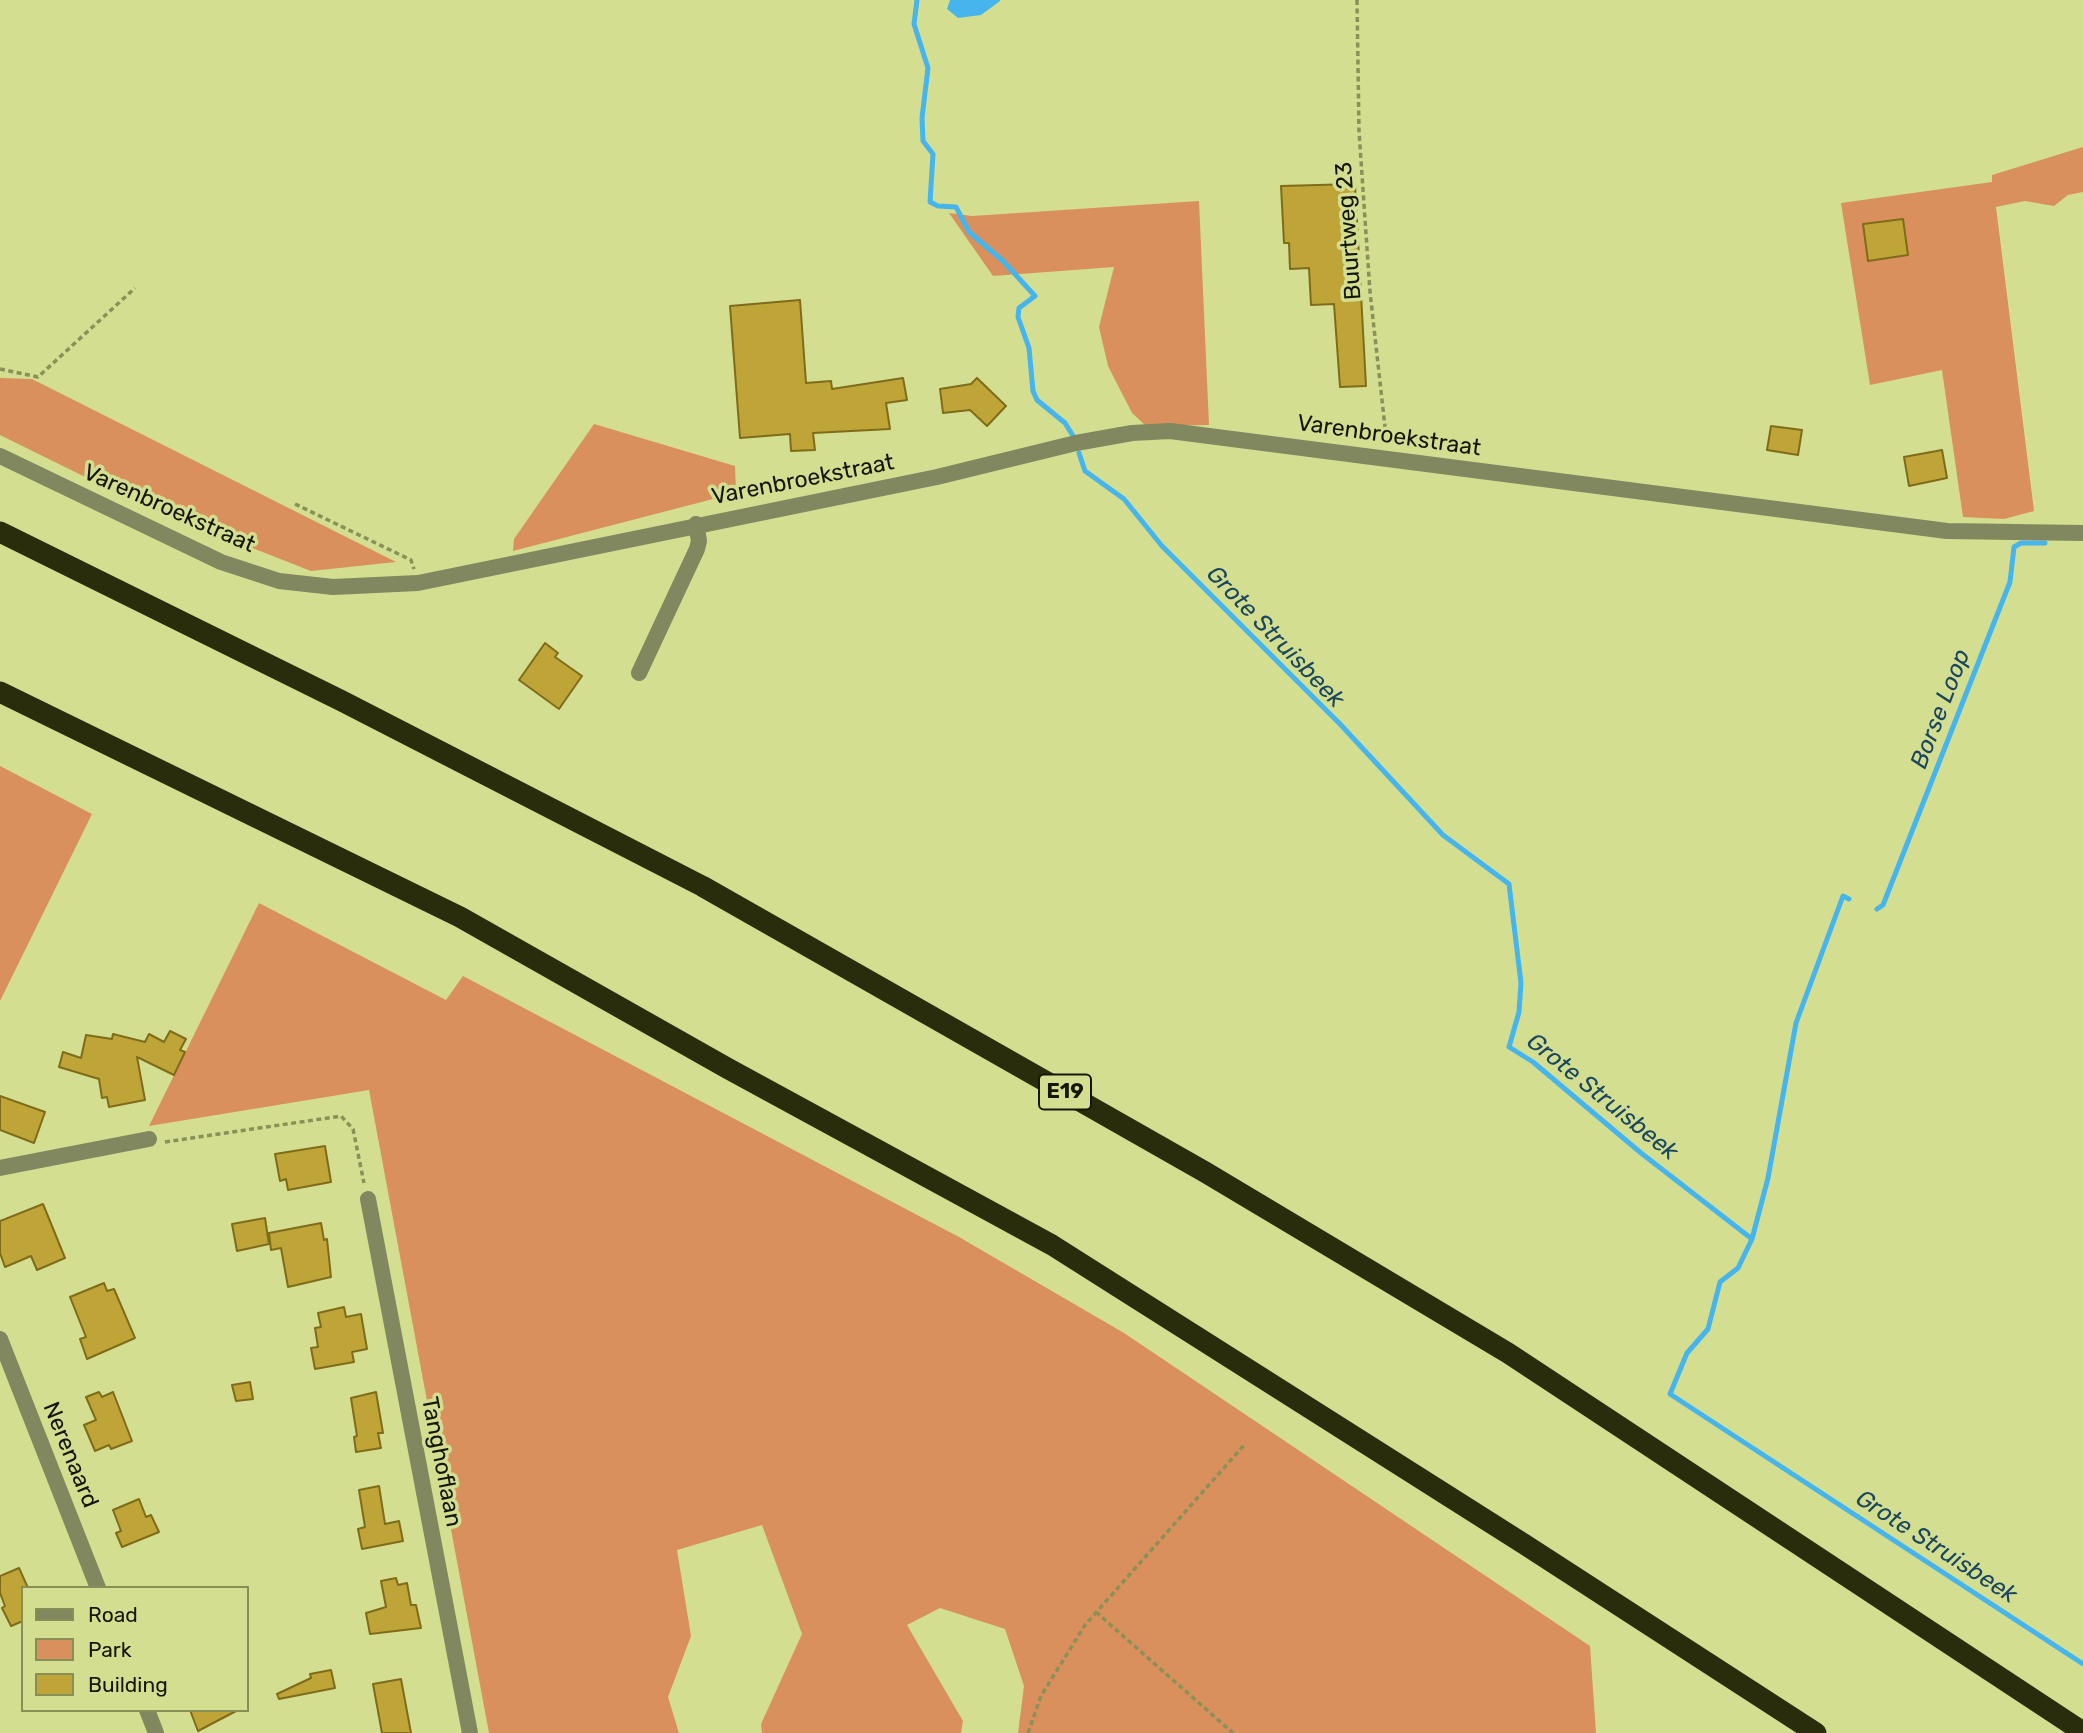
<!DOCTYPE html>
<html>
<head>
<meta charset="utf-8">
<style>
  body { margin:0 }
  #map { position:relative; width:2083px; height:1733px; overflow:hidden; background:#d3de91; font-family:Rubik,sans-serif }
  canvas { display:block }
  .legend { position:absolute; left:21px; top:1586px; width:228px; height:126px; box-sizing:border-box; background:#d3de91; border:2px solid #878f57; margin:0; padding:9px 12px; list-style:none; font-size:21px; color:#151800 }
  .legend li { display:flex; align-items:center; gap:14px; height:35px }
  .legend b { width:35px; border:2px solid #878f57 }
</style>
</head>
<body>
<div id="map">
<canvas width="2083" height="1733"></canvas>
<ul class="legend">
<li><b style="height:9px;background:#81875f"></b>Road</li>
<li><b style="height:19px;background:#d9905c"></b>Park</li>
<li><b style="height:19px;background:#bfa537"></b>Building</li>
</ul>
</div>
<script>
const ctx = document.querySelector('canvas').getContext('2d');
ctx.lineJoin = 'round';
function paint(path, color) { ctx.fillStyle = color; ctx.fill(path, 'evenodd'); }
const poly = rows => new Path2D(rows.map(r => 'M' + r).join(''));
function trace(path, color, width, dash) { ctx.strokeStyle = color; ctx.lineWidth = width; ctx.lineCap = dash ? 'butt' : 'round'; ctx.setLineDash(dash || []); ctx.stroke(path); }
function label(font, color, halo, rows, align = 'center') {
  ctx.font = font + ' Rubik,sans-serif'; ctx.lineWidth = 7; ctx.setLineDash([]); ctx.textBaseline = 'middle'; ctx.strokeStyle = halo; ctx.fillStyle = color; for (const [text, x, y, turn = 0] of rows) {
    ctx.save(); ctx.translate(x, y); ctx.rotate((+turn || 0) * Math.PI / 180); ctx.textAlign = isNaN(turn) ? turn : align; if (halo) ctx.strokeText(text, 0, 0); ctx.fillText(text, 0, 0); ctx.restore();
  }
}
paint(poly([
  [2083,147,2083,192,2068,195,2054,206,2025,201,1996,207,2034,511,2004,519,1963,517,1942,370,1870,385,1841,203,1992,182,1992,175],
  [1199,201,1209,425,1146,426,1132,413,1108,366,1099,327,1114,267,993,276,949,213,972,216],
  [0,378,32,379,396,562,311,571,140,504,0,435],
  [594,424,735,466,736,493,513,551,514,539],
  [0,766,92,814,0,1001],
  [259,903,446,1000,463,976,959,1237,1124,1333,1590,1646,1596,1733,1018,1733,1024,1686,1005,1629,940,1608,907,1625,963,1721,961,1733,762,1733,761,1724,802,1634,762,1525,677,1550,691,1636,668,1697,679,1733,489,1733,369,1090,149,1126]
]), '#d9905c');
paint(poly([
  [950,0,1000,0,1000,1,981,15,958,18,947,9]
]), '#46b5ee');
trace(poly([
  [917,0,914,24,928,68,922,118,923,141,933,154,930,202,938,206,956,207,969,232,1003,261,1035,296,1019,308,1018,317,1029,348,1033,391,1037,400,1065,423,1075,439],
  [1079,453,1085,471,1124,499,1162,546,1340,724,1443,835,1509,884,1521,983,1519,1012,1509,1047,1533,1062,1641,1153,1752,1239,1738,1268,1720,1282,1708,1329,1687,1353,1670,1394,2083,1664],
  [1877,909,1883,905,2010,582,2014,547,2021,543,2045,543],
  [1752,1239,1768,1178,1796,1023,1843,896,1849,899]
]), '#46b5ee', 5);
const building = poly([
  [1355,184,1366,386,1340,387,1334,304,1311,305,1309,268,1290,269,1289,243,1284,243,1281,186,1355,184],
  [1903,219,1908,255,1868,261,1863,224,1903,219],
  [800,300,806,383,831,381,832,389,903,378,907,400,886,403,890,429,813,433,815,450,791,451,790,434,740,438,730,306,800,300],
  [977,378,1006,406,987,426,970,410,943,413,940,389,971,384,977,378],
  [1771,426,1802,430,1798,455,1767,450,1771,426],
  [1942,450,1947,478,1909,486,1904,457,1942,450],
  [545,643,558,653,555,657,582,676,559,709,519,680,545,643],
  [170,1031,186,1039,180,1050,185,1052,174,1075,137,1057,145,1100,109,1107,107,1097,102,1098,99,1079,59,1067,63,1052,81,1058,86,1035,112,1039,113,1034,145,1042,149,1034,164,1042,170,1031],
  [0,1096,45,1112,34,1143,0,1130,0,1096],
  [325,1146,331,1182,288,1190,286,1179,280,1181,275,1154,325,1146],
  [43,1204,65,1258,37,1270,31,1256,5,1267,0,1253,0,1221,43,1204],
  [265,1218,269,1244,237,1251,232,1224,265,1218],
  [321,1223,324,1240,327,1239,331,1277,288,1287,281,1248,271,1250,269,1233,321,1223],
  [104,1283,107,1291,114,1289,135,1338,87,1359,80,1339,86,1337,70,1297,104,1283],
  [344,1307,346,1317,361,1314,367,1349,352,1352,354,1362,315,1369,311,1348,318,1347,315,1328,321,1327,318,1313,344,1307],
  [250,1382,253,1399,236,1401,232,1385,250,1382],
  [99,1392,102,1397,113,1392,132,1441,111,1449,109,1445,95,1451,84,1425,96,1420,86,1397,99,1392],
  [376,1392,383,1433,378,1433,381,1448,356,1452,354,1437,357,1436,351,1398,376,1392],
  [379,1486,385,1524,399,1521,403,1541,362,1549,358,1529,365,1527,359,1490,379,1486],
  [139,1499,146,1517,151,1515,159,1532,122,1547,116,1533,121,1531,113,1510,139,1499],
  [19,1568,28,1588,23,1588,23,1621,11,1626,2,1608,5,1606,0,1593,0,1576,19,1568],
  [396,1578,398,1585,407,1583,411,1605,416,1605,421,1628,370,1634,366,1613,386,1607,381,1581,396,1578],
  [331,1670,335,1688,279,1699,277,1694,311,1678,310,1674,331,1670],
  [401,1679,411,1733,382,1733,373,1684,401,1679],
  [190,1710,238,1710,198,1731,190,1710]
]);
paint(building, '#bfa537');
trace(building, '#7f6c1a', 2);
trace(poly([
  [1357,0,1359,131,1370,292,1387,445],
  [0,369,38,377,135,288],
  [295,504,411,560,414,569],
  [165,1142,341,1116,353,1129,364,1183],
  [1096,1612,1233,1733],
  [1028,1733,1041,1696,1085,1625,1246,1443]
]), '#899058', 3.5, [5, 3.5]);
trace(poly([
  [0,456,221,562,279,581,333,587,418,583,937,477,1076,443,1132,433,1170,431,1947,531,2083,533],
  [639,673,697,549,699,541,696,524],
  [0,1168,149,1139],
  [368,1199,470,1733],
  [0,1339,98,1588],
  [147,1710,156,1733]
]), '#81875f', 16);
trace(poly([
  [0,532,342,701,702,886,1205,1172,1508,1353,2083,1732],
  [0,692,460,917,727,1068,1052,1245,1524,1544,1816,1733]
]), '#292d0c', 21);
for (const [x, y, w] of [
  [1065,1092,52]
]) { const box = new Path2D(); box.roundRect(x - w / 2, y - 17.5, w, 35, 5); ctx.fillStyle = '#d3de91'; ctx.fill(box); trace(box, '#151800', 2); }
label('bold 21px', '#151800', null, [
  ["E19",1065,1092]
]);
label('23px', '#151800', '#d3de91', [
  ["Buurtweg 23",1349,231,-94],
  ["Varenbroekstraat",1389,436,8],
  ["Varenbroekstraat",803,480,-11],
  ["Varenbroekstraat",169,509,24],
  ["Nerenaard",70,1455,68],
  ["Tanghoflaan",441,1462,79]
]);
label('italic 24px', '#1a475f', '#d3de91', [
  ["Grote Struisbeek",1275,637,46],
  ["Borse Loop",1941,709,-69],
  ["Grote Struisbeek",1602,1097,39],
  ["Grote Struisbeek",1936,1547,33]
]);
</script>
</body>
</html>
